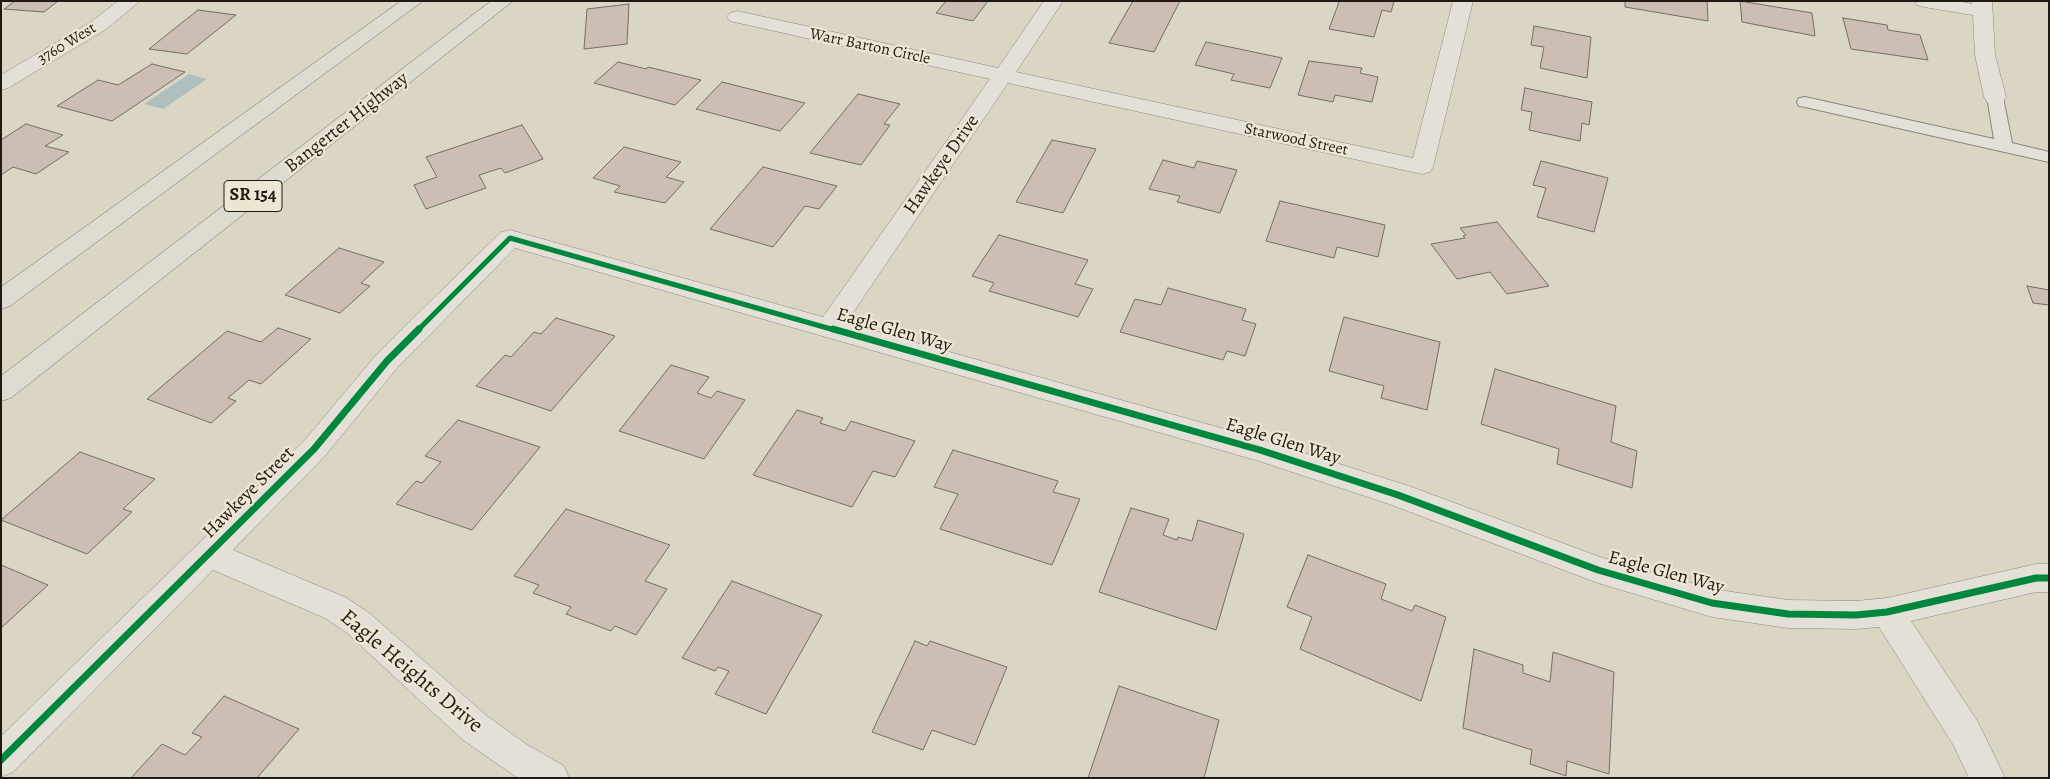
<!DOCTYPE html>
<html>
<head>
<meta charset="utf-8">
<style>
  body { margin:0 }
  #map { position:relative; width:2050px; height:779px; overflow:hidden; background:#dbd5c4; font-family:Alegreya,serif }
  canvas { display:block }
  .frame { position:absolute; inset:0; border:2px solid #231913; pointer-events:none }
</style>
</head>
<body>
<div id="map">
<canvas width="2050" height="779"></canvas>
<div class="frame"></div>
</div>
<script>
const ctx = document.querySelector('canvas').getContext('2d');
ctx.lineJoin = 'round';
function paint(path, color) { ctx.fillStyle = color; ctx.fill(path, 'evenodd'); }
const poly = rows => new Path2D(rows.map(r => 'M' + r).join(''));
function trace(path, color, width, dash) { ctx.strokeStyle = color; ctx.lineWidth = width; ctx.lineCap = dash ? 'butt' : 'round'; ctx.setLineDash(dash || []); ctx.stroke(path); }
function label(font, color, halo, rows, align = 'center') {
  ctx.font = font + ' Alegreya,serif'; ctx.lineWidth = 4.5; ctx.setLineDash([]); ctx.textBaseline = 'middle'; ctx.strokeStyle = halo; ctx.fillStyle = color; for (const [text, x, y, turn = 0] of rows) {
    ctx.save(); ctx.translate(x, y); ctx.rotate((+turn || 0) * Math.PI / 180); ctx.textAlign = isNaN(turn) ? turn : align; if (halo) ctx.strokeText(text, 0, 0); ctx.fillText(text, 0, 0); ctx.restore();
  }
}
paint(poly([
  [189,74,207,79,163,109,144,104]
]), '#aec0be');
const building = poly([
  [15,1,58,1,44,12,4,9,15,1],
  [946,1,988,1,973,21,936,13,946,1],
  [1133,1,1180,1,1154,52,1109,43,1133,1],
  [1335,1,1394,1,1391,12,1382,10,1374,37,1329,29,1339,2,1335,1],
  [1625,1,1707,1,1708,21,1625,7,1625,1],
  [1740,1,1812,13,1815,36,1742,22,1740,1],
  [629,4,627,44,584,49,587,9,629,4],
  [198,10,236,15,187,54,149,49,198,10],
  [1843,18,1887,25,1888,30,1920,35,1928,60,1851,49,1843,18],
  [1534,26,1591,37,1587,78,1540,68,1544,47,1531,45,1534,26],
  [1206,42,1282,58,1270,88,1231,80,1234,74,1195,65,1206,42],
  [1309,61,1362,68,1360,73,1378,77,1372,102,1335,95,1333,102,1298,95,1309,61],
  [618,62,646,69,648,67,701,80,675,105,594,83,618,62],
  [152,64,185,72,112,121,57,106,98,80,118,85,152,64],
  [722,82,805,103,780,131,696,109,722,82],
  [1525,88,1592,102,1589,125,1582,123,1580,141,1529,130,1532,112,1521,110,1525,88],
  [858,94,900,104,884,124,890,125,861,165,810,153,858,94],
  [26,124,63,135,45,146,69,152,36,174,13,167,1,175,1,140,26,124],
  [522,125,543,159,505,173,501,168,479,175,486,188,426,209,414,185,437,177,426,157,522,125],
  [1052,140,1096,149,1063,213,1016,202,1052,140],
  [624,147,681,162,666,177,684,182,665,203,614,192,620,186,593,178,624,147],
  [1163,160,1194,168,1197,161,1237,170,1220,213,1177,202,1180,196,1149,189,1163,160],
  [1541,161,1608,178,1594,232,1537,217,1546,188,1533,185,1541,161],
  [763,167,837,186,819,209,805,206,773,247,710,229,763,167],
  [1280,201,1385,225,1378,257,1337,247,1334,258,1266,241,1280,201],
  [1497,222,1549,286,1507,294,1490,272,1457,279,1431,244,1465,238,1463,236,1466,235,1460,228,1497,222],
  [999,235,1088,260,1075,284,1093,289,1078,317,989,291,994,283,972,276,999,235],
  [339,248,384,262,361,283,370,286,340,313,285,295,339,248],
  [2027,286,2049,290,2049,305,2033,303,2027,286],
  [1168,288,1246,309,1242,320,1256,324,1245,356,1227,351,1223,360,1120,332,1135,299,1161,305,1168,288],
  [1344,317,1440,342,1427,410,1381,398,1384,386,1329,371,1344,317],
  [556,318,615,336,551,411,476,386,505,355,511,357,534,332,541,334,556,318],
  [278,328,311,339,261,384,249,380,228,398,236,401,211,423,147,399,227,331,261,342,278,328],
  [671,365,709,377,697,393,711,398,717,391,745,400,704,459,619,431,671,365],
  [1495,369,1616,406,1611,442,1637,451,1632,488,1557,464,1559,449,1481,424,1495,369],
  [797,410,823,418,820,423,845,431,851,421,915,441,895,477,873,471,852,507,753,475,797,410],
  [458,420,540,447,472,530,396,504,416,481,422,483,441,462,425,456,458,420],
  [953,450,1058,481,1053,492,1080,499,1052,565,940,529,958,494,934,487,953,450],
  [80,452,155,479,123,509,132,512,87,554,1,520,80,452],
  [1131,508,1169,519,1163,535,1177,540,1178,537,1192,541,1198,520,1244,534,1216,630,1099,592,1131,508],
  [566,509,670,545,645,581,667,589,636,635,615,626,611,631,566,614,571,607,533,593,539,585,514,576,566,509],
  [1308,555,1386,584,1381,599,1412,611,1415,605,1446,617,1421,701,1300,649,1312,617,1287,607,1308,555],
  [1,565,48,585,1,628,1,565],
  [732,581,822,615,766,714,715,694,729,671,718,667,715,671,682,658,732,581],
  [915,641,927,646,930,641,1007,667,975,745,932,730,923,750,872,732,915,641],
  [1474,649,1523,665,1523,673,1550,682,1553,652,1614,672,1609,774,1567,761,1566,776,1530,764,1532,750,1463,728,1474,649],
  [1119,686,1219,720,1204,778,1088,778,1119,686],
  [224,696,299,729,257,778,131,778,162,744,185,755,202,737,192,733,224,696]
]);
paint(building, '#ccbeb2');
trace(building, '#736e65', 1);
const lane = poly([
  [1995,92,2001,94,2003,97,2012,143,2049,152,2049,162,1805,107,1799,106,1797,102,1799,98,1805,97,1994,139,1987,97,1989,94,1995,92]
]);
const street = poly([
  [118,1,140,1,105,30,8,88,1,90,1,75,91,22,118,1],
  [1044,1,1063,1,1016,72,1413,158,1453,1,1473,1,1433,167,1430,172,1422,174,1008,83,846,323,1260,439,1409,486,1600,557,1712,589,1788,600,1856,601,1887,598,2036,564,2049,564,2049,592,2036,592,1911,621,1978,722,2005,778,1969,778,1954,746,1879,627,1856,629,1788,628,1712,617,1598,583,1389,504,1259,461,515,248,397,368,324,457,233,550,347,598,369,613,487,716,526,744,564,766,569,778,518,778,463,740,347,633,325,618,213,570,13,772,1,777,1,736,304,441,377,354,501,232,510,230,823,317,990,79,730,21,727,17,730,13,737,11,998,68,1044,1],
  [1915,1,1959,1,1972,4,1972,1,1992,1,1995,55,2006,97,2003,102,1995,103,1987,102,1984,97,1975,55,1973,15,1924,7,1917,5,1915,1]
]);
const highway = poly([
  [401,1,423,1,10,306,1,309,1,287,401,1],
  [491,1,513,1,11,398,1,401,1,376,491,1]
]);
trace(lane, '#8c877e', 2);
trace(street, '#8c877e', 1);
trace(highway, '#736e65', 1);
paint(lane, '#e4e0d8');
paint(street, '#e4e0d8');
paint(highway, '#dedbd1');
trace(poly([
  [417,331,510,238,838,331]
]), '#00873e', 5);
trace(poly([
  [833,329,1260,450,1398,495,1598,570,1712,603,1788,614,1856,615,1887,612,2036,578,2049,578],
  [1,760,314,449,387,361,419,329]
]), '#00873e', 7);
label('16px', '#231913', '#ede6d3', [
  ["3760 West",67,44,-31],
  ["Warr Barton Circle",870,47,12],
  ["Starwood Street",1296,140,12]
]);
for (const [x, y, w] of [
  [253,196,58]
]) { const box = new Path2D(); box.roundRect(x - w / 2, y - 15.5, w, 31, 4); ctx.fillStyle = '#ede6d3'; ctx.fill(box); trace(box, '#231913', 1); }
label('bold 18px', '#231913', null, [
  ["SR 154",253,196]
]);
label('19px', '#231913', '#ede6d3', [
  ["Bangerter Highway",347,123,-38],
  ["Hawkeye Drive",942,165,-55],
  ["Eagle Glen Way",894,331,16],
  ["Eagle Glen Way",1283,442,17],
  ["Hawkeye Street",249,493,-45],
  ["Eagle Glen Way",1666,573,15]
]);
label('22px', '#231913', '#ede6d3', [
  ["Eagle Heights Drive",411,672,40]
]);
</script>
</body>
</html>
